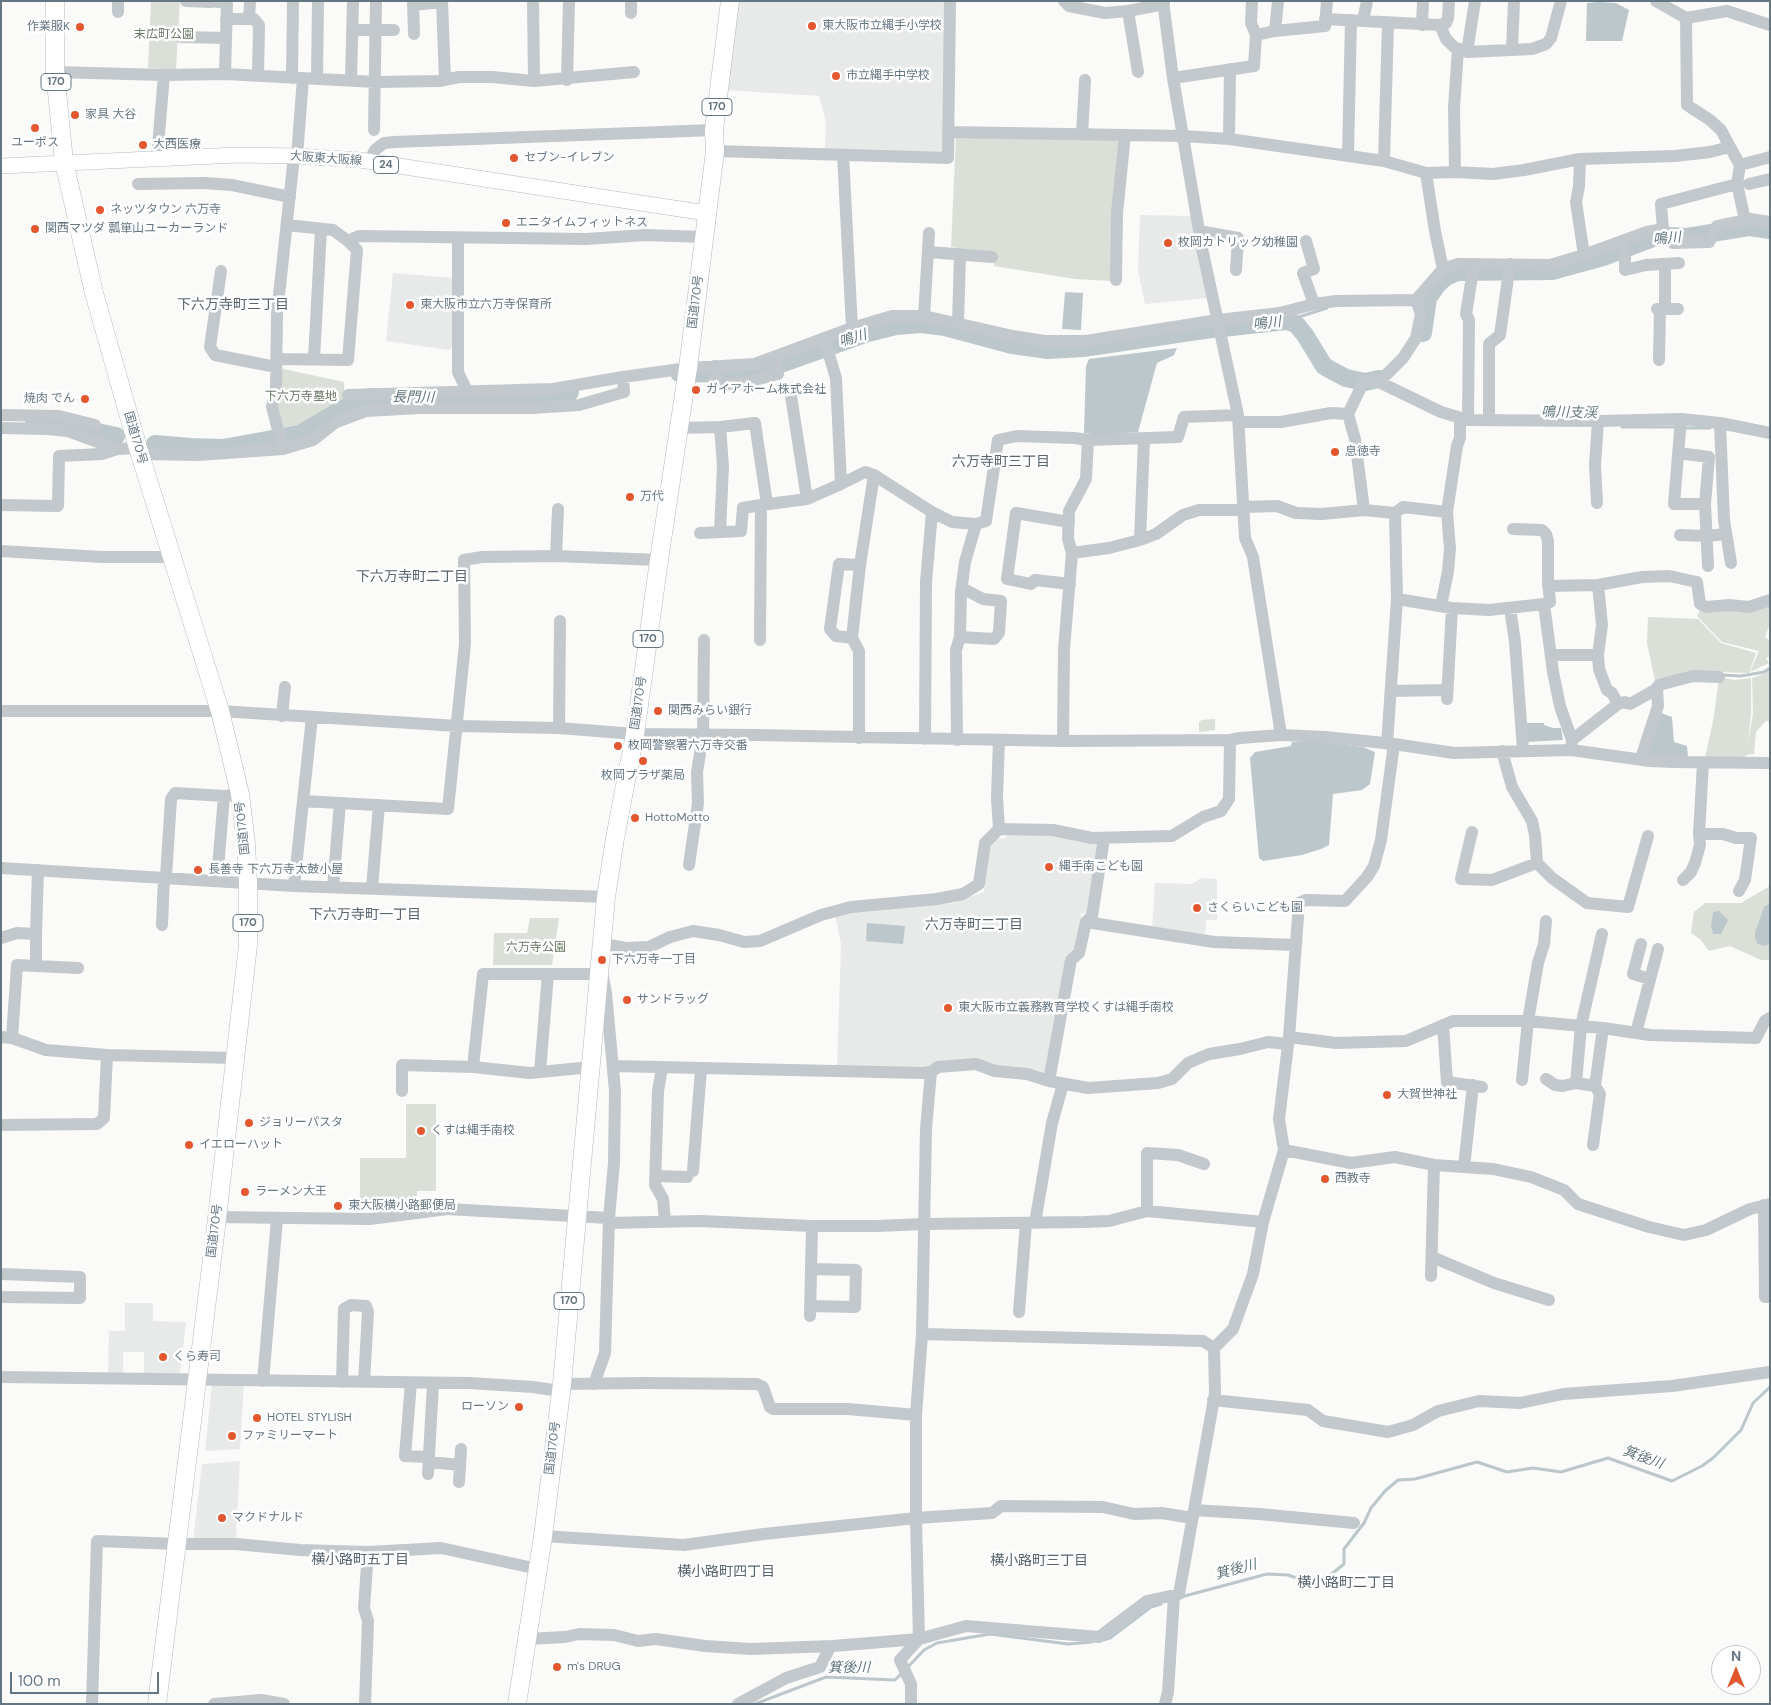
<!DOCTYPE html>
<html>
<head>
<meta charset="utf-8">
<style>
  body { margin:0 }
  #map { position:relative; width:1771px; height:1705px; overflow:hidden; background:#fafaf8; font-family:"DM Sans",sans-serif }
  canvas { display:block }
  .frame { position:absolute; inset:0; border:2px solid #657683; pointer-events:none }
  .north { position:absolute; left:1711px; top:1645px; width:50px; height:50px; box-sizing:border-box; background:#fff; border:1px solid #c1c8cd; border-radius:50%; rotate:0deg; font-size:14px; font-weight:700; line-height:20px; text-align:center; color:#657683 }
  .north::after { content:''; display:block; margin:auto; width:18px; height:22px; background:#e4572e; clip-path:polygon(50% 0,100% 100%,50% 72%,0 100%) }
  .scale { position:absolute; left:10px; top:1672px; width:149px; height:22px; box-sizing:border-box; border:2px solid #657683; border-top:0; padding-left:6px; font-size:15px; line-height:18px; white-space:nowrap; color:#657683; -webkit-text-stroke:4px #fff; paint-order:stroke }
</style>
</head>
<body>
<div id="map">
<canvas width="1771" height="1705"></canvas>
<div class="frame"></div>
<div class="north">N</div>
<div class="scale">100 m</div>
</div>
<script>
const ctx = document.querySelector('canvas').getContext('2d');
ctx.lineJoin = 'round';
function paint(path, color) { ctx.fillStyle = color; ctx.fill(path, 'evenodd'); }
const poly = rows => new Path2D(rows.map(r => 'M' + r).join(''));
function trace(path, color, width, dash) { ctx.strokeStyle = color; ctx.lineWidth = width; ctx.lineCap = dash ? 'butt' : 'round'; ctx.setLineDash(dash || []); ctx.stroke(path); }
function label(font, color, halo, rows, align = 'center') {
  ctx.font = font + ' "DM Sans","Noto Sans JP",sans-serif'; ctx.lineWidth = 5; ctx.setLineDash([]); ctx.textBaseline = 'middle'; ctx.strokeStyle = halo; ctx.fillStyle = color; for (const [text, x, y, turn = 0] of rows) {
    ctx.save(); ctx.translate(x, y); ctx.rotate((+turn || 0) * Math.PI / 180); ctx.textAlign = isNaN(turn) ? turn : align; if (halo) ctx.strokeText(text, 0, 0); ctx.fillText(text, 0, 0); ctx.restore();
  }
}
paint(poly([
  [737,1,947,1,943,151,939,154,825,149,826,122,819,96,726,90],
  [1140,215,1193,216,1208,298,1145,304,1138,270],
  [393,273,455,278,453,346,449,350,386,341],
  [1007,835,1057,835,1098,844,1090,914,1081,913,1081,928,1075,949,1066,956,1046,1075,995,1068,920,1070,837,1069,841,944,835,914,953,903,984,892,987,848,994,839,1006,838],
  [1201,878,1217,879,1217,920,1206,920,1205,934,1152,930,1155,883,1192,884],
  [125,1303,153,1303,153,1321,186,1322,180,1373,144,1373,144,1352,123,1352,123,1374,108,1373,109,1331,125,1331],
  [212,1384,244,1384,240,1449,205,1451],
  [240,1461,236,1540,193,1541,202,1464]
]), '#e8e9e9');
paint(poly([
  [151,1,180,1,176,70,148,68],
  [956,136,1121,140,1113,281,1075,279,994,266,994,254,951,247],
  [279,368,344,382,344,400,291,431,282,433,277,411],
  [1770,603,1770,624,1765,637,1770,641,1770,656,1766,658,1769,663,1750,672,1759,651,1722,642,1697,616,1700,610],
  [1648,617,1698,619,1721,643,1756,653,1749,673,1689,671,1655,681,1647,643],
  [1770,669,1770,721,1766,721,1756,732,1754,754,1746,755,1745,759,1705,758,1714,716,1719,677,1734,680,1751,678,1751,715,1748,742,1753,714,1752,678,1764,674],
  [1215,719,1215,730,1199,732,1199,722,1202,720],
  [1770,886,1770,960,1761,960,1730,946,1709,951,1701,940,1691,933,1694,912,1705,903,1741,903],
  [530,918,559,918,552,965,493,965,494,933,527,933],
  [406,1104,436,1104,436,1191,417,1191,417,1207,360,1207,360,1158,406,1158]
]), '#dadfd7');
paint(poly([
  [1598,2,1616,3,1629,10,1622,41,1586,41,1587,3],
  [1065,292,1083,293,1081,330,1062,329],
  [1177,348,1174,355,1157,363,1138,432,1098,435,1084,433,1086,366,1089,359],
  [1661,713,1672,717,1674,742,1687,746,1688,758,1646,756],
  [1525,723,1544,723,1544,725,1553,728,1561,728,1563,740,1526,742],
  [1292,742,1322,742,1363,747,1375,752,1370,784,1362,790,1333,794,1329,845,1321,849,1302,855,1263,861,1259,858,1250,758,1255,752,1291,746],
  [1770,903,1770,944,1763,946,1757,943,1755,938,1755,933,1764,907],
  [1719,911,1728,920,1721,934,1713,934,1711,926,1713,912],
  [867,923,905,926,903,944,866,941]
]), '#bbc7cb');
trace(poly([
  [1286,321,1327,308],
  [1622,427,1678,427],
  [1684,428,1710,428],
  [1722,675,1741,676,1764,672,1770,668],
  [1181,1597,1267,1574,1288,1575,1305,1581,1329,1576,1344,1564,1344,1549,1364,1523,1371,1508,1385,1491,1398,1480,1415,1479,1477,1462,1507,1472,1533,1468,1561,1472,1608,1458,1672,1481,1702,1466,1713,1458,1741,1430,1753,1403,1770,1387],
  [1103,1640,1110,1638,1151,1607,1161,1604],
  [907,1668,924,1650,937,1643,990,1634,1068,1644,1092,1642],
  [755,1704,826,1677,895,1680,903,1672]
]), '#bbc7cb', 3);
trace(poly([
  [1423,333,1428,298,1438,284,1446,277,1457,272,1552,271,1603,257,1653,238,1671,236,1687,237,1749,227,1770,230],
  [679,373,742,374,772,367,868,333,896,326,921,324,945,327,1012,345,1048,350,1083,348,1204,330,1286,321,1296,324,1305,335,1324,366,1329,369,1346,378,1365,382,1379,379],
  [34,423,60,424,116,436],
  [155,444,191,447,223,448,300,434,339,411,370,397,514,400,570,392]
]), '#bbc7cb', 18);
const major = poly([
  [1,166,237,155,297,156,360,160,706,213]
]);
const highway = poly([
  [55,1,55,72,64,162,94,293,138,448,220,711,240,794,246,844,248,882,248,945,216,1227,157,1704],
  [517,1704,543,1536,562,1384,606,897,615,838,635,734,659,560,688,368,715,151,714,130,730,1]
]);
trace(major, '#b5babe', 16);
trace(highway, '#b4b9bd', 19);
trace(poly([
  [186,1,211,2],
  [211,1,227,3,225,74],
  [413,1,414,34],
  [442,1,445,80],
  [533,1,534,81],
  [1064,1,1069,6,1105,13,1128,11,1164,4],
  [1163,1,1173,78,1202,248,1238,415,1245,538,1253,557,1281,735],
  [1252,1,1251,23,1256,35],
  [1656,1,1686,18,1727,11,1770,25],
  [413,5,442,2],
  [1128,11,1138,72],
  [118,12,118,1],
  [631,13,631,1],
  [1686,18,1687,105,1710,120,1721,130,1730,147],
  [226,19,254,19,259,25,258,76],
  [249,19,250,1],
  [1325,19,1440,25,1446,23,1448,18,1449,1],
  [1363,21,1367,1],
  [1422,25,1423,1],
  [1440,25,1446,39,1454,47,1467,52,1532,49,1546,44,1551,38,1561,1],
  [352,30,394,30],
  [1275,31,1278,1],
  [181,37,226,38],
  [1512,50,1514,1],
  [1467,52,1475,1],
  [55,72,164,75,225,74,376,82,439,81,459,77,492,77,534,81,634,72],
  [292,78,293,1],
  [1173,78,1254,66,1256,35,1275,31,1325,26,1327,1],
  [317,79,318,1],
  [351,80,353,1],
  [567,80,569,1],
  [374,130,376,1],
  [948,132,1183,136,1229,139,1384,161,1426,173,1455,172,1493,174,1524,170,1580,159,1675,156,1710,152,1730,147,1740,165,1770,157],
  [1082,135,1085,80],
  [1229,139,1230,69],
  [715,151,948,158,950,1],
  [843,155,852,328],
  [1348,155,1351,20],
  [297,156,303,78],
  [157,158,164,75],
  [1580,159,1579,186,1576,202,1584,255],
  [1384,161,1388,23],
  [369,162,375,150,384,143,394,142,714,130],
  [1455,172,1454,108,1458,49],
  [138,184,204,183,232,185,290,197],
  [1737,184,1745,220],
  [1749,184,1770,179],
  [287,225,333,230,348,241,359,236,586,239,646,235,704,237],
  [1663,229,1673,243,1709,242,1717,226,1750,219,1770,222],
  [1199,231,1238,238,1236,270],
  [458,238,458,372,467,391],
  [1306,241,1314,269,1303,273,1314,304],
  [1620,242,1625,254,1625,270,1646,265,1679,263],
  [929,252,992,257],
  [1665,264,1665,309],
  [1443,269,1458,264,1550,265,1584,255,1647,232,1663,229,1661,204,1737,184,1740,165],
  [221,271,210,347,215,355,276,367],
  [1116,280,1117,213,1125,135],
  [1657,309,1678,309],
  [924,316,929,233],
  [958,323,960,254],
  [824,338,836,378,841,484,865,472,874,475,932,512,952,522,976,524,986,521,998,440,1017,436,1074,438,1088,440,1178,437,1184,417,1238,415],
  [277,359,348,360,357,250,348,241],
  [314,359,321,229],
  [1659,360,1660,309],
  [715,366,716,385,747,382,778,374,774,357],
  [1379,382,1403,358,1416,338,1421,314,1416,300],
  [348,395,553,389,623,377,688,368,755,364,852,328,892,316,924,316,1013,336,1044,341,1086,341,1218,320,1280,313,1314,304,1336,301,1416,300,1443,269,1435,231,1426,173],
  [791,396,807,499],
  [1,415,59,416,95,425],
  [1681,419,1674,504,1705,504],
  [1468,420,1469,320,1466,314,1474,264],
  [1489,420,1489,344,1500,335,1510,264],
  [1239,422,1281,422,1331,413,1348,414],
  [1720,423,1724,520,1731,563],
  [720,427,723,466,720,532],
  [1,428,47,429,68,431,117,449],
  [678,428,720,427,755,423,767,504],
  [1144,439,1140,540,1156,534,1183,515,1199,510,1243,510],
  [283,449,272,407,276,388,277,314,294,156],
  [1678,453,1709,457,1705,504,1708,566],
  [139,454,198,455,283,449,313,440,336,422,366,411,420,408,532,408,579,405,624,392,623,377],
  [1597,503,1595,465,1598,421],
  [1,505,58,506,59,456,102,454,117,449,138,448],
  [1243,507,1277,506,1296,513,1322,514,1364,510,1395,513,1397,599,1387,744],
  [1364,510,1355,439,1348,414,1364,381,1379,382,1441,412,1468,420,1600,421,1681,419,1720,423,1770,433],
  [1395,513,1403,507,1447,512],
  [1069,522,1016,513,1007,579,1031,584,1035,580,1070,584],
  [1513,529,1542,530,1546,534,1548,541,1548,581,1550,602,1544,604],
  [700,533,741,531,743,508,761,505],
  [1680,535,1706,536,1725,534],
  [1,551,102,557,173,557],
  [1072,553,1068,539,1069,511,1086,479,1088,440],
  [556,556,558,509],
  [1548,586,1598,585,1642,577,1669,576,1697,582,1700,604,1706,607,1729,605,1749,607,1770,600],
  [1397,599,1452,608,1489,610,1544,604,1553,672,1560,706,1572,740,1571,750],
  [1441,606,1448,571,1450,549,1447,512,1457,446,1460,438,1460,418],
  [1510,608,1515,642,1523,750],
  [960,637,994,639,999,633,1001,601,983,599,962,588],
  [852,638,836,636,830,629,839,564,860,565],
  [760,640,761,505,807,499,841,484],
  [1551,655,1598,655],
  [1391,691,1447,690],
  [1447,699,1452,608],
  [1618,704,1625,702,1630,704,1655,690,1659,685,1693,676,1719,677],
  [1,711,220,711,458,726,559,728,635,734,755,735,1063,741,1230,740,1240,738,1281,735,1325,737,1394,744,1454,753,1571,750,1650,761,1674,762,1770,763],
  [282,716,285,687],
  [559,728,560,621],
  [859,738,859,651,852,638,860,565,874,475],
  [925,739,926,582,932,512],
  [957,740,956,650,960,637,961,592,965,562,976,524],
  [999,740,997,798,999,829],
  [1572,740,1618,704,1612,693,1607,690,1599,669,1598,655,1602,625,1598,585],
  [1063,741,1064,649,1072,553,1109,548,1140,540],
  [1502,751,1512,787,1532,821,1535,835,1537,863,1552,878,1587,903,1628,907,1648,836],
  [1641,758,1658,706,1657,688],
  [1703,763,1699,834,1723,834,1736,838,1751,838,1745,880,1739,891],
  [303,801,448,809,465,644,464,560,482,557,556,556,659,560],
  [1472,832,1461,879,1492,880,1537,863],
  [689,865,698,803,697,772,703,735,704,640],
  [1,868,294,886,606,897],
  [166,877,171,799,175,793,224,796,240,794],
  [217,880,224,796],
  [1683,880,1691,872,1695,863,1700,845,1699,834],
  [294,886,312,717],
  [333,887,340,803],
  [372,888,379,805],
  [1086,922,1214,942,1296,945],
  [162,925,164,877],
  [1,938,17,933,36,934,38,870],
  [602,939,609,945,626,948,649,947,670,937,693,931,719,935,744,942,760,941,821,915,851,907,937,899,963,894,979,884,985,843,999,829,1053,830,1092,838,1172,836,1203,817,1221,811,1229,799,1230,740],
  [1641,944,1633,974,1650,979],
  [36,966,36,934],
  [1443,1025,1447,1082,1482,1087],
  [1636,1033,1658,949],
  [1,1037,12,1038,46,1050,107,1055,235,1058],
  [1289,1037,1336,1043,1406,1041,1453,1021,1528,1021,1603,1028,1650,1035,1756,1038,1765,1021,1770,1018],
  [12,1038,17,965,78,968],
  [613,1066,923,1073,931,1072,938,1067,976,1064,995,1071,1027,1074,1049,1081,1088,1088,1158,1083,1172,1079,1188,1063,1209,1054,1240,1049,1268,1042,1288,1044],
  [473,1067,530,1073,591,1067],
  [662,1068,658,1091,655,1185,663,1199,665,1221],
  [540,1072,548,974],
  [1546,1079,1555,1085,1563,1086,1576,1083,1595,1086,1600,1094,1593,1145],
  [1522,1080,1528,1021,1538,963,1544,944,1546,921],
  [1049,1081,1071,960,1079,953,1086,922,1092,916,1104,838],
  [1576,1083,1581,1026,1602,934],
  [1595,1086,1603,1028],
  [402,1091,402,1065,473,1067,483,974,599,974],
  [1,1125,97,1124,104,1118,107,1055],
  [1284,1150,1351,1163,1395,1157,1434,1165,1493,1169,1531,1177,1564,1190,1578,1204,1649,1227,1684,1235,1706,1230,1750,1209,1770,1204],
  [1464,1167,1473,1085],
  [693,1171,701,1069],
  [656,1176,687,1177],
  [1764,1205,1765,1297,1770,1297],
  [1147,1211,1147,1153,1178,1155,1204,1164],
  [217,1217,370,1219,447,1209,609,1218],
  [610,1223,700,1221,812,1226,877,1226,924,1224,1084,1222,1109,1221,1147,1211,1263,1222],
  [1035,1223,1052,1123,1063,1084],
  [1432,1257,1494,1283,1549,1300],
  [1,1274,80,1277,80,1298,1,1297],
  [1431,1276,1434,1165],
  [810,1306,855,1307,856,1270,811,1269],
  [1019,1312,1026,1223],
  [810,1316,812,1226],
  [922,1334,1203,1341,1214,1348],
  [1,1377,469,1383,533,1387,560,1391],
  [263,1381,277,1219],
  [342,1382,344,1309,351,1305,366,1306,368,1312,364,1382],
  [411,1383,405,1456,429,1457],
  [562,1384,643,1383,757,1384,763,1387,770,1407,773,1409,848,1409,916,1415,922,1334,926,1129,931,1072],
  [594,1384,605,1353,609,1218,614,1163,615,1091,606,993,603,977],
  [1213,1400,1308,1410,1323,1421,1388,1432,1413,1425,1438,1411,1479,1401,1520,1403,1563,1394,1672,1386,1770,1372],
  [429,1462,460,1465],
  [428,1474,433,1383],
  [459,1482,461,1449],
  [1194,1510,1259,1514,1354,1523],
  [543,1536,684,1545,764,1534,916,1518,992,1513,1001,1506,1103,1507,1134,1514,1162,1513,1192,1518],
  [527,1639,565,1637,579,1634,614,1635,638,1641,656,1639,705,1646,751,1649,833,1646,919,1639,916,1518,916,1415],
  [92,1704,97,1541,177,1544,236,1544,300,1550,368,1552,441,1548,538,1569],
  [214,1704,261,1700,284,1704],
  [365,1704,368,1621,364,1608,368,1552],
  [738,1704,786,1678,820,1667,830,1647],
  [911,1704,911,1684,900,1660,919,1639,966,1626,1099,1637,1147,1601,1179,1594,1215,1393,1214,1348,1233,1329,1253,1274,1263,1222,1284,1150,1279,1119,1289,1037,1299,903,1306,900,1345,901,1367,877,1374,866,1381,840,1394,744],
  [1165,1704,1168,1692,1174,1596]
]), '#c3c8cc', 12);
trace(major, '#fff', 15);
trace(highway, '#fff', 18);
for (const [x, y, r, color] of [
  [812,26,5,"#e4572e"],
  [80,27,5,"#e4572e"],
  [836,76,5,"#e4572e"],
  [75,115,5,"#e4572e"],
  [35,128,5,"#e4572e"],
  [143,145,5,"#e4572e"],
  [514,158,5,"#e4572e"],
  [100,210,5,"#e4572e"],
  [506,223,5,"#e4572e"],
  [35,229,5,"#e4572e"],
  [1168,243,5,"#e4572e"],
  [410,305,5,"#e4572e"],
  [696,390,5,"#e4572e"],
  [85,399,5,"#e4572e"],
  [1335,452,5,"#e4572e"],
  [630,497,5,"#e4572e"],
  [658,711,5,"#e4572e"],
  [618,746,5,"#e4572e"],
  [643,761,5,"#e4572e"],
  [635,818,5,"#e4572e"],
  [1049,867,5,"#e4572e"],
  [198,870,5,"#e4572e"],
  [1197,908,5,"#e4572e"],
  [602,960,5,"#e4572e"],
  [627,1000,5,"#e4572e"],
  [948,1008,5,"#e4572e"],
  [1387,1095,5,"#e4572e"],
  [249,1123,5,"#e4572e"],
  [421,1131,5,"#e4572e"],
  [189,1145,5,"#e4572e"],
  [1325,1179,5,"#e4572e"],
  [245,1192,5,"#e4572e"],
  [338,1206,5,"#e4572e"],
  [163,1357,5,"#e4572e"],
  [519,1407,5,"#e4572e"],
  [257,1418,5,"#e4572e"],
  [232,1436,5,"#e4572e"],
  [222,1518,5,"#e4572e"],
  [557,1667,5,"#e4572e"]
]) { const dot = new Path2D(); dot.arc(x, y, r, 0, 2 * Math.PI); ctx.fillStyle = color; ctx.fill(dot); trace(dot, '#fff', 2); }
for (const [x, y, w] of [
  [56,82,30],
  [717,107,30],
  [386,165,25],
  [648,639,30],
  [248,923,30],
  [569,1301,30]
]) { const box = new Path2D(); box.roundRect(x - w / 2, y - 8.5, w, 17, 4); ctx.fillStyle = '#fff'; ctx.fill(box); trace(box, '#657683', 1); }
label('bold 11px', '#657683', null, [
  ["170",56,82],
  ["170",717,107],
  ["24",386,165],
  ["170",648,639],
  ["170",248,923],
  ["170",569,1301]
]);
label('12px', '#657683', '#fff', [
  ["東大阪市立縄手小学校",822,26],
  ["作業服K",70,27,"right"],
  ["市立縄手中学校",846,76],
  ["家具 大谷",85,115],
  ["ユーポス",35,143,"center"],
  ["大西医療",153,145],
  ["セブン-イレブン",524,158],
  ["ネッツタウン 六万寺",110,210],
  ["エニタイムフィットネス",516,223],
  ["関西マツダ 瓢箪山ユーカーランド",45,229],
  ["枚岡カトリック幼稚園",1178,243],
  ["東大阪市立六万寺保育所",420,305],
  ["ガイアホーム株式会社",706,390],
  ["焼肉 でん",75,399,"right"],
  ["息徳寺",1345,452],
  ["万代",640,497],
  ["関西みらい銀行",668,711],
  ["枚岡警察署六万寺交番",628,746],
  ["枚岡プラザ薬局",643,776,"center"],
  ["HottoMotto",645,818],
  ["縄手南こども園",1059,867],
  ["長善寺 下六万寺太鼓小屋",208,870],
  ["さくらいこども園",1207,908],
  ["下六万寺一丁目",612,960],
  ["サンドラッグ",637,1000],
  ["東大阪市立義務教育学校くすは縄手南校",958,1008],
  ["大賀世神社",1397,1095],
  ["ジョリーパスタ",259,1123],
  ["くすは縄手南校",431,1131],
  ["イエローハット",199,1145],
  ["西教寺",1335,1179],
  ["ラーメン大王",255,1192],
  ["東大阪横小路郵便局",348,1206],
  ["くら寿司",173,1357],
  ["ローソン",509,1407,"right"],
  ["HOTEL STYLISH",267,1418],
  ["ファミリーマート",242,1436],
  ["マクドナルド",232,1518],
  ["m's DRUG",567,1667]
], 'left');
label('12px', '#687a64', '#fff', [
  ["末広町公園",164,35],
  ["下六万寺墓地",301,397],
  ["六万寺公園",536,948]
]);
label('12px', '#657683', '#fff', [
  ["大阪東大阪線",326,159,4],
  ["国道170号",696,302,-83],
  ["国道170号",135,438,74],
  ["国道170号",639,703,-82],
  ["国道170号",243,828,-96],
  ["国道170号",215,1231,-83],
  ["国道170号",553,1448,-83]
]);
label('italic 14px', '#60757c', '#fff', [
  ["鳴川",1667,239,-5],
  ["鳴川",1267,324,-7],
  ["鳴川",853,339,-17],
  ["長門川",413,398,1],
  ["鳴川支渓",1569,413,1],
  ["箕後川",1643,1458,20],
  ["箕後川",1236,1570,-15],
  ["箕後川",849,1668]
]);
label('14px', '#57646e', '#fff', [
  ["下六万寺町三丁目",233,305],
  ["六万寺町三丁目",1001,462],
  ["下六万寺町二丁目",412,577],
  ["下六万寺町一丁目",365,915],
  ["六万寺町二丁目",974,925],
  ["横小路町五丁目",360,1560],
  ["横小路町三丁目",1039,1561],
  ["横小路町四丁目",726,1572],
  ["横小路町二丁目",1346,1583]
]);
</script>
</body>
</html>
